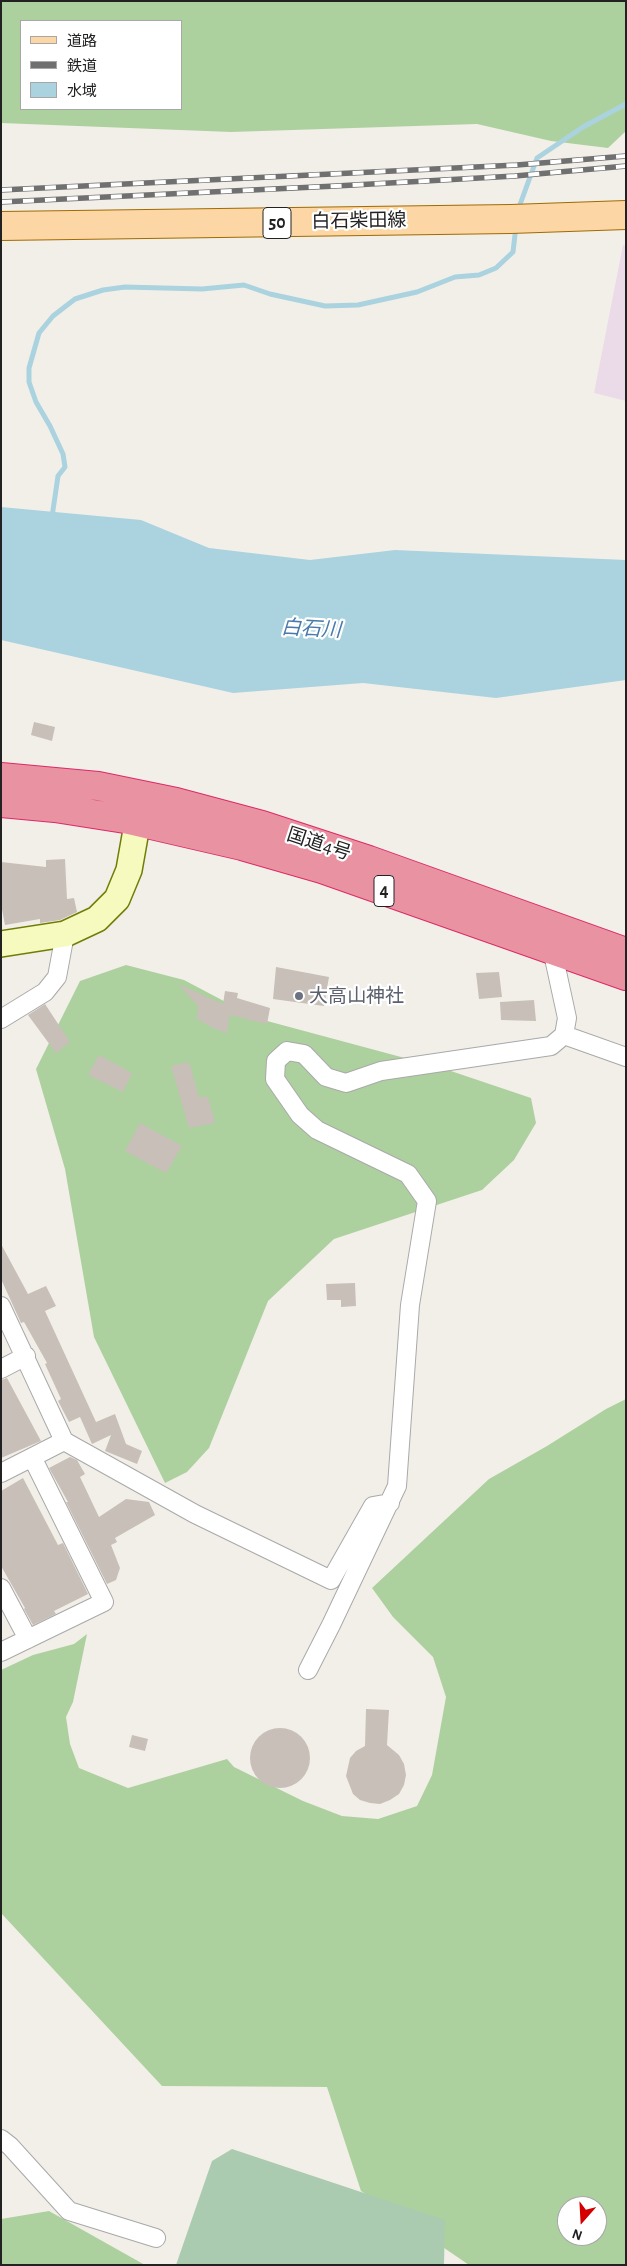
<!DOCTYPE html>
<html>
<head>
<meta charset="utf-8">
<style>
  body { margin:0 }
  #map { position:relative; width:627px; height:2266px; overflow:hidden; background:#f2efe9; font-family:"Alegreya Sans","Noto Sans JP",sans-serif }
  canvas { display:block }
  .frame { position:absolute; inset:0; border:2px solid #222; pointer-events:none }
  .legend { position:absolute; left:20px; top:20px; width:162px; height:90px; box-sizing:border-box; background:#fff; border:1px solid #a7a7a7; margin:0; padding:6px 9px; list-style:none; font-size:15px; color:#222 }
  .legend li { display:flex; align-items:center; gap:10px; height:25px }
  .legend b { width:25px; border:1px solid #a7a7a7 }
  .north { position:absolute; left:557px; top:2196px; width:50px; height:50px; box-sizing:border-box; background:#fff; border:1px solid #a7a7a7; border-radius:50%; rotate:199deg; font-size:14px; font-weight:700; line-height:20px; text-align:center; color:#222 }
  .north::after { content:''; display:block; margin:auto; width:18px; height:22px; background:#d40000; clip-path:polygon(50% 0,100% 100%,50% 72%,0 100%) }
</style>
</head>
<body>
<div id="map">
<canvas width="627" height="2266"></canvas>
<div class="frame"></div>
<ul class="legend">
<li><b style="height:6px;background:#fcd6a4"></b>道路</li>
<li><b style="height:6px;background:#707070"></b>鉄道</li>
<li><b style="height:14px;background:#aad3df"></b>水域</li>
</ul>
<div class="north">N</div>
</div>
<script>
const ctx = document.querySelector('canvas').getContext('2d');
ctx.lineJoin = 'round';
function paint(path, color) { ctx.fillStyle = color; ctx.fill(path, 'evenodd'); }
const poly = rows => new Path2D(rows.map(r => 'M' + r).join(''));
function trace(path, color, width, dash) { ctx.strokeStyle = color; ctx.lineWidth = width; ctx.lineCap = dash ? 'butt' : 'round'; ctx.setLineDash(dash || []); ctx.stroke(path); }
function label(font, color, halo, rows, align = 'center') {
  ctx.font = font + ' "Alegreya Sans","Noto Sans JP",sans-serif'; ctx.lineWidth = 4.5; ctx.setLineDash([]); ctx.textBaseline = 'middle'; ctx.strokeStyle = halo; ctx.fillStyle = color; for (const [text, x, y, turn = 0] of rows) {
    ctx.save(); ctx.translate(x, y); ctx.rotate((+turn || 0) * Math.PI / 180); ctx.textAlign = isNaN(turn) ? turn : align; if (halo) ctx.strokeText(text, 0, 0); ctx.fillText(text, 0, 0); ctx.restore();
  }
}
paint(poly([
  [623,245,626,246,626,401,594,393]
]), '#ebdbe8');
paint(poly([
  [1,1,626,1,626,131,608,148,551,141,477,124,231,132,1,123],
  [21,21,181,21,181,109,21,109],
  [126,965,184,980,256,1018,442,1068,531,1098,536,1123,514,1160,482,1190,334,1239,268,1301,209,1448,187,1472,165,1483,94,1337,65,1169,36,1069,80,981],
  [626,1399,626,2265,469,2265,361,2191,327,2087,162,2086,1,1913,1,1670,33,1655,74,1644,87,1634,73,1702,66,1717,70,1744,79,1768,128,1788,227,1759,234,1767,303,1801,342,1816,378,1819,417,1806,432,1775,446,1697,433,1657,393,1617,372,1588,489,1479,547,1446,606,1409],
  [567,2206,597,2206,597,2236,567,2236],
  [49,2211,145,2265,1,2265,1,2219]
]), '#add19e');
paint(poly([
  [232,2149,445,2220,444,2265,176,2265,212,2161]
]), '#aacbaf');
paint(poly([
  [1,507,141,520,209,548,310,560,395,550,626,560,626,680,496,698,363,683,233,693,1,640]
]), '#aad3df');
trace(poly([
  [518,210,537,158,583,127,626,104],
  [52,517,58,476,65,467,63,454,50,426,36,402,29,382,29,368,39,333,53,316,75,299,103,290,125,287,202,289,244,285,270,294,325,306,358,305,417,292,455,277,479,275,496,268,513,252,516,226]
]), '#aad3df', 5);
paint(poly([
  [34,722,55,727,52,741,31,735],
  [65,859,67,899,74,898,77,912,60,920,40,923,40,919,5,925,1,904,1,862,46,867,46,860],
  [276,967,329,977,324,1006,273,999],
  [499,972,502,997,479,999,476,973],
  [178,984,223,1004,225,991,238,993,237,998,270,1008,267,1024,230,1015,227,1033,213,1028,197,1019,198,1006],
  [534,1000,536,1021,501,1020,500,1002],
  [45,1004,70,1042,56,1053,28,1015],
  [99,1055,132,1073,123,1092,88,1075],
  [189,1062,199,1097,208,1097,215,1123,189,1128,171,1066],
  [140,1123,182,1146,166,1173,125,1151],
  [1,1244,28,1294,46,1286,56,1306,45,1311,96,1422,115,1414,126,1444,142,1451,137,1464,105,1451,111,1435,92,1444,80,1417,69,1422,58,1401,61,1399,45,1364,47,1363,24,1322,21,1323,1,1279],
  [355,1283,356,1306,341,1307,341,1300,327,1300,326,1284],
  [7,1378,41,1441,1,1458,1,1380],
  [70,1457,77,1460,85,1474,80,1477,99,1517,126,1499,149,1502,155,1515,115,1538,117,1542,111,1545,120,1568,116,1580,107,1584,66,1502,68,1502,49,1468],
  [23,1478,58,1545,63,1543,88,1594,54,1611,56,1614,33,1625,24,1609,25,1608,1,1566,1,1491],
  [366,1709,389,1710,387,1745,399,1755,404,1764,406,1775,404,1785,399,1794,390,1800,380,1804,370,1803,360,1800,353,1794,346,1776,350,1758,356,1751,365,1746],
  '250 1758a30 30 0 1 1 60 0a30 30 0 1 1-60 0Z',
  [132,1735,148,1739,145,1751,129,1747]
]), '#c7bfb8');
const street = poly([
  [1,1019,45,992,57,977,65,934],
  [564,1035,626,1057],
  [1,1306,64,1441,195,1514,331,1580,373,1506,390,1503],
  [1,1369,26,1356],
  [1,1473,64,1441],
  [1,1588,28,1639],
  [1,1652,104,1602,33,1459],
  [308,1670,331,1625,397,1486,410,1305,427,1201,408,1174,317,1130,300,1115,275,1079,276,1061,287,1051,304,1054,326,1077,346,1083,381,1071,551,1046,564,1035,567,1018,552,949],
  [1,2139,10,2146,69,2211,156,2238]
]);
const secondary = poly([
  [1,944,65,934,97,919,117,899,129,870,141,802]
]);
const primary = poly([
  [1,226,511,219,626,215]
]);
const highway = poly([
  [1,777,98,786,176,802,262,825,369,860,626,952],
  [1,803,55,808,125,819,242,846,322,869,626,976]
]);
trace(street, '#a9a9a9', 20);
trace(secondary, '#707d05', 28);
trace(primary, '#a06b00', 30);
trace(highway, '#dc2a67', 30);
trace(street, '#fff', 18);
trace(secondary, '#f7fabf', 25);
trace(primary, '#fcd6a4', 28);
trace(highway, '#e892a2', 28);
const rail = poly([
  [1,190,517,165,626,156],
  [1,202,336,186,515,176,626,166]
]);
trace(rail, '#707070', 5.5);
trace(rail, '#fff', 4, [11]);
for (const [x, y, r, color] of [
  [299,996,5,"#6b7280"]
]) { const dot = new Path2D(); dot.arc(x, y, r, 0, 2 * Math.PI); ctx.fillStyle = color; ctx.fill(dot); trace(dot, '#fff', 2); }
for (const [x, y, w] of [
  [277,223,28],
  [384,891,20]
]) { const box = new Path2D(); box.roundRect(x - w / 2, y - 15.5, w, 31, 4); ctx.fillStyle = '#fff'; ctx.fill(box); trace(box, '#222', 1); }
label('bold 18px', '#222', null, [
  ["50",277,223],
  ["4",384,891]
]);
label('19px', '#222', '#fff', [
  ["白石柴田線",359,221,-1],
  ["国道4号",319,844,18]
]);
label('19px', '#5b616d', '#fff', [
  ["大高山神社",309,996]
], 'left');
label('italic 20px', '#4a7aab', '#fff', [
  ["白石川",311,629,3]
]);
</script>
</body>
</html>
